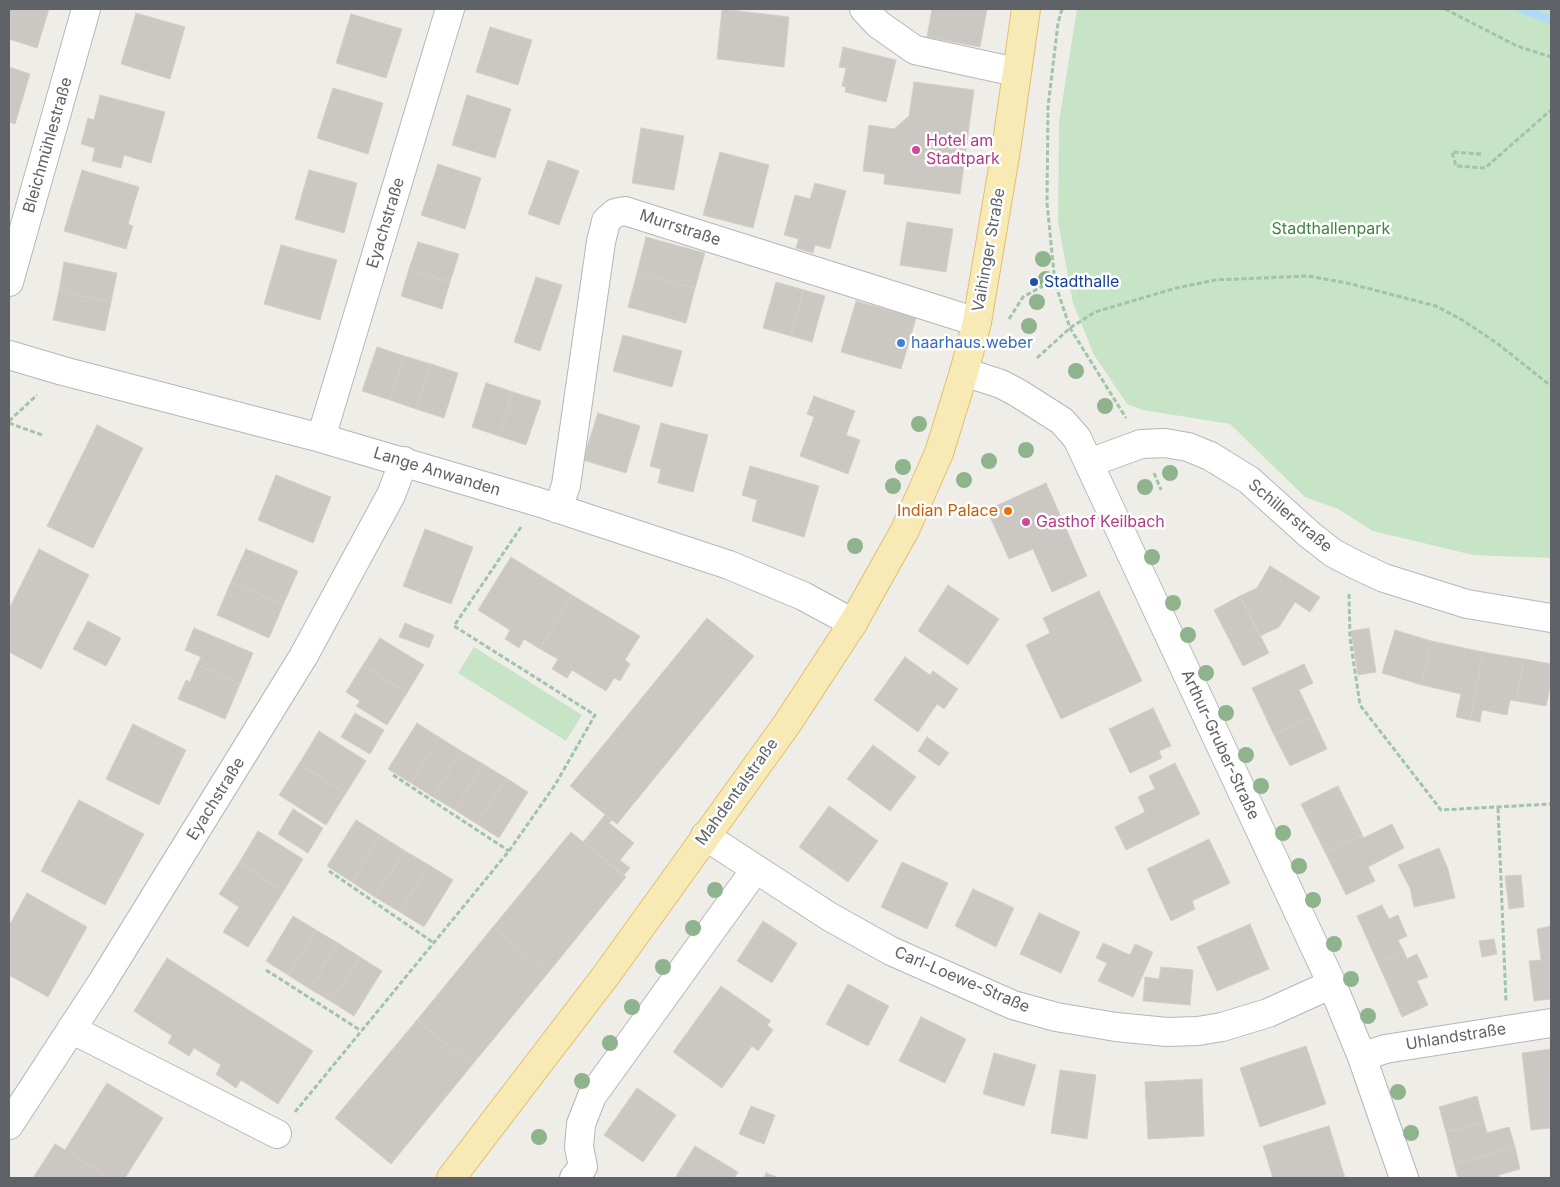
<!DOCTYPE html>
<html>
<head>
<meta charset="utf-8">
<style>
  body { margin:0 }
  #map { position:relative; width:1560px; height:1187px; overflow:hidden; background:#efede7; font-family:Inter,sans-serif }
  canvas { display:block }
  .frame { position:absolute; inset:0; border:10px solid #5f6266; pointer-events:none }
</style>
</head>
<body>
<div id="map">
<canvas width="1560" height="1187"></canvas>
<div class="frame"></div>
</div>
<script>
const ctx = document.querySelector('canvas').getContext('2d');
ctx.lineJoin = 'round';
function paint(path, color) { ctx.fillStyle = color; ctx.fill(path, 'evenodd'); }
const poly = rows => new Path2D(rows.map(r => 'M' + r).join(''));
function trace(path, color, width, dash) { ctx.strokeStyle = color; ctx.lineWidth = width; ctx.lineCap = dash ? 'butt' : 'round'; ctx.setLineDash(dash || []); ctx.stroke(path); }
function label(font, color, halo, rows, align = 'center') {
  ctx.font = font + ' Inter,sans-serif'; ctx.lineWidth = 5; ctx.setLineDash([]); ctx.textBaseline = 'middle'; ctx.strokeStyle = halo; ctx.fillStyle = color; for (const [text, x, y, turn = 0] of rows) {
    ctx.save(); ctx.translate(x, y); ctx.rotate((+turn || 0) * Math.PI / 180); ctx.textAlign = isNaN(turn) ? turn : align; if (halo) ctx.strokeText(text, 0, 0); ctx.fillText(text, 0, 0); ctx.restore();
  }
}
paint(poly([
  [1077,9,1551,9,1551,558,1473,555,1373,531,1338,509,1305,497,1230,424,1143,410,1127,404,1094,355,1073,303,1058,222,1059,122],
  [474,647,582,715,566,741,458,673]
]), '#c7e4c7');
trace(poly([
  [1522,9,1551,20]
]), '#b0daf6', 9);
const building = poly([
  [9,9,49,9,37,48,9,39,9,9],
  [722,9,789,17,784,67,717,59,722,9],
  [932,9,987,9,980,47,927,37,932,9],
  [136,13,185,27,170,79,121,64,136,13],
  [351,14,402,29,386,78,336,63,351,14],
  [490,27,532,40,518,85,476,72,490,27],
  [843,47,896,60,886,102,845,92,846,87,842,86,846,68,839,67,843,47],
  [9,67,30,74,15,124,9,122,9,67],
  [914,82,974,90,960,194,884,184,885,174,863,171,869,125,894,129,909,116,914,82],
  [333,88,383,103,368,154,317,138,333,88],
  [100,95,165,112,151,163,124,155,121,168,92,161,95,148,81,144,88,118,94,120,100,95],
  [467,95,511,109,495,158,452,145,467,95],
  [641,128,684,136,674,190,632,183,641,128],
  [720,152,769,165,753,228,703,215,720,152],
  [548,160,579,171,559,225,528,214,548,160],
  [438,164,481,178,465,229,421,215,438,164],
  [82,170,139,187,128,224,133,226,126,249,64,231,82,170],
  [309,170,357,183,344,233,295,219,309,170],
  [815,183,846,191,830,249,815,245,813,253,796,248,799,239,784,235,795,195,810,199,815,183],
  [907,222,953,229,946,272,900,265,907,222],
  [646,237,705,253,695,288,637,273,646,237],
  [418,242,459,254,450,282,409,269,418,242],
  [281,245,337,260,320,320,264,304,281,245],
  [64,262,117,273,111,302,59,291,64,262],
  [409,269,450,282,442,309,401,296,409,269],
  [637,273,695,288,686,323,628,307,637,273],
  [536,277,562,285,540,351,514,342,536,277],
  [776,282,804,290,791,336,763,328,776,282],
  [804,290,825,296,812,342,791,336,804,290],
  [59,291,111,302,105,331,53,320,59,291],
  [856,301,916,318,901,369,841,352,856,301],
  [623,335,682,351,672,387,613,371,623,335],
  [377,347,404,356,390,400,362,391,377,347],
  [404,356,431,364,416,409,390,400,404,356],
  [431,364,458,373,444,418,416,409,431,364],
  [486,383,513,392,499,436,472,427,486,383],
  [513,392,541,401,526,445,499,436,513,392],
  [814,396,855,411,846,435,860,440,848,474,800,456,814,417,807,414,814,396],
  [598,413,640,426,626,473,583,460,598,413],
  [661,423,708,435,693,492,658,483,661,469,650,466,661,423],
  [97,425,143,448,93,548,47,526,97,425],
  [750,466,819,486,804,537,752,521,757,500,742,495,750,466],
  [276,475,331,497,313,543,258,520,276,475],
  [1046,483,1087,576,1052,592,1033,549,1009,559,987,510,1046,483],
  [425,529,473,547,451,604,403,586,425,529],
  [39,549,89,575,41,669,9,652,9,609,39,549],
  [246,549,298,571,283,605,231,582,246,549],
  [511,557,572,595,540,649,524,639,519,648,505,639,510,630,478,610,511,557],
  [1270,566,1320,597,1310,612,1295,602,1279,627,1260,636,1240,596,1257,588,1270,566],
  [231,582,283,605,269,638,217,615,231,582],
  [948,585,999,619,968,665,918,631,948,585],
  [1099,591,1142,681,1061,719,1026,645,1050,633,1043,618,1099,591],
  [572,595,640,636,625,660,630,664,620,681,614,678,606,691,572,670,567,678,552,669,558,659,540,649,572,595],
  [1240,596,1269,653,1243,666,1214,610,1240,596],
  [707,618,754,656,617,824,570,786,707,618],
  [88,621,121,638,106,666,73,649,88,621],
  [405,623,434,635,429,648,399,637,405,623],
  [194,628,253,653,240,684,197,665,201,657,185,650,194,628],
  [1369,628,1376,672,1358,675,1351,631,1369,628],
  [1395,630,1431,641,1422,685,1382,673,1395,630],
  [380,638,424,665,407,693,363,665,380,638],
  [1431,641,1483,652,1470,720,1456,717,1461,694,1422,685,1431,641],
  [1483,652,1524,659,1516,701,1510,700,1507,715,1482,710,1480,722,1470,720,1483,652],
  [905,657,930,675,933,671,958,689,944,709,937,704,918,732,874,700,905,657],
  [1524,659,1551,664,1551,683,1546,706,1516,701,1524,659],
  [1304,664,1313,683,1299,690,1312,717,1274,735,1252,688,1304,664],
  [197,665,240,684,225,719,178,699,186,680,190,682,197,665],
  [363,665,407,693,387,725,356,706,360,701,346,692,363,665],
  [1153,708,1171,746,1159,751,1162,758,1130,773,1109,729,1153,708],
  [355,713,384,730,370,754,341,737,355,713],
  [1312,717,1327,749,1290,766,1274,735,1312,717],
  [417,723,439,737,411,783,388,769,417,723],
  [133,724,186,750,159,805,106,779,133,724],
  [319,731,366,761,346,793,299,764,319,731],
  [439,737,461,751,433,797,411,783,439,737],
  [927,737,949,753,939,766,918,751,927,737],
  [873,745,916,777,890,811,847,779,873,745],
  [461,751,483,764,455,810,433,797,461,751],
  [1175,763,1200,814,1126,850,1115,827,1145,812,1138,797,1155,789,1149,776,1175,763],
  [299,764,346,793,326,825,279,795,299,764],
  [483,764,506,778,477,824,455,810,483,764],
  [506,778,528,792,499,838,477,824,506,778],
  [1338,786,1362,834,1325,852,1301,804,1338,786],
  [79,800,144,834,105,905,41,871,79,800],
  [829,806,878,841,848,882,799,847,829,806],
  [293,809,323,828,308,853,278,834,293,809],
  [605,815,612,820,609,823,634,843,620,860,630,868,624,875,583,842,605,815],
  [356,820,380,835,352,882,327,866,356,820],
  [1392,824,1404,848,1368,867,1375,881,1346,895,1325,852,1362,834,1363,838,1392,824],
  [258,831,303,859,283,892,239,863,258,831],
  [571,832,626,877,548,973,493,927,571,832],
  [380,835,405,851,375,897,352,882,380,835],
  [1209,839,1230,883,1192,901,1195,909,1171,921,1147,869,1209,839],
  [1439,848,1448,869,1455,898,1414,907,1410,888,1398,865,1439,848],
  [405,851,429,865,400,912,375,897,405,851],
  [902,862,948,883,927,929,881,907,902,862],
  [239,863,283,892,248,947,223,932,239,907,219,894,239,863],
  [429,865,453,880,424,927,400,912,429,865],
  [1521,875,1524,907,1509,909,1505,876,1521,875],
  [973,889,1014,908,996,947,955,926,973,889],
  [27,893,87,927,48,997,9,975,9,926,27,893],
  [1382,905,1389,919,1398,915,1407,936,1398,940,1404,952,1378,963,1357,916,1382,905],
  [1039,913,1080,932,1061,973,1020,954,1039,913],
  [293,916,316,930,288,975,266,961,293,916],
  [763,921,797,943,772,983,737,961,763,921],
  [1250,924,1269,969,1217,991,1197,947,1250,924],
  [1551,926,1551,999,1534,1001,1529,961,1541,960,1537,929,1551,926],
  [493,927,548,973,472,1065,417,1020,493,927],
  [316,930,338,943,310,989,288,975,316,930],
  [1494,939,1497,954,1482,957,1479,941,1494,939],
  [338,943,360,957,332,1002,310,989,338,943],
  [1103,943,1130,955,1135,944,1153,952,1133,997,1098,981,1107,963,1096,958,1103,943],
  [1404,952,1407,959,1417,954,1428,977,1417,981,1428,1005,1402,1017,1378,963,1404,952],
  [360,957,382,971,354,1016,332,1002,360,957],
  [167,958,313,1051,278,1104,241,1080,236,1088,216,1074,221,1065,194,1048,189,1056,168,1043,172,1036,134,1011,167,958],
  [1161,967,1193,970,1190,1005,1143,1001,1145,977,1159,979,1161,967],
  [848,984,889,1006,868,1046,826,1024,848,984],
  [721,986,771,1021,767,1025,773,1030,758,1051,752,1046,722,1088,673,1052,721,986],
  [921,1017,966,1039,945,1083,899,1061,921,1017],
  [417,1020,472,1065,391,1164,335,1118,417,1020],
  [1306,1046,1326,1104,1260,1127,1240,1068,1306,1046],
  [1551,1049,1551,1128,1531,1130,1522,1053,1551,1049],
  [994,1053,1036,1065,1024,1106,983,1094,994,1053],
  [1060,1070,1096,1075,1087,1139,1051,1133,1060,1070],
  [1202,1079,1204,1136,1148,1139,1145,1082,1202,1079],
  [107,1083,163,1118,125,1178,109,1178,65,1150,107,1083],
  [637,1088,676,1115,643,1162,604,1135,637,1088],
  [1477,1096,1484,1122,1446,1132,1439,1107,1477,1096],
  [751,1106,775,1115,764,1144,739,1134,751,1106],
  [1484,1122,1487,1133,1509,1127,1515,1147,1454,1164,1446,1132,1484,1122],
  [1329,1126,1345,1178,1273,1178,1263,1146,1329,1126],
  [55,1144,65,1150,109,1178,33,1178,55,1144],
  [695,1146,738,1172,734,1178,675,1178,695,1146],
  [1515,1147,1520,1169,1499,1175,1499,1178,1458,1178,1454,1164,1515,1147],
  [766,1173,779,1178,764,1178,766,1173]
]);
paint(building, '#cbc8c4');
trace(building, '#d3cfc6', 1);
const minor = poly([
  [864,9,878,24,915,50,1016,72],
  [9,282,86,9],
  [9,355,63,371,321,438,538,502,729,565,803,596,853,623],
  [964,372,1001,384,1018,393,1062,421,1077,438,1332,984,1362,1057,1404,1178],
  [321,438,450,9],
  [1089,463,1141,444,1165,443,1188,447,1210,456,1249,480,1310,535,1333,553,1356,565,1384,578,1467,604,1551,618],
  [558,509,566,485,601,242,606,221,615,213,625,211,977,322],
  [705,836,830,917,891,951,1013,1005,1056,1017,1116,1027,1167,1032,1198,1031,1222,1027,1268,1013,1332,984],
  [71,1029,277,1134],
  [1362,1057,1385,1049,1551,1023],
  [9,1125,101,984,303,657,391,495,404,461],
  [574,1178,583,1167,579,1147,581,1124,592,1096,755,870]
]);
const major = poly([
  [451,1178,607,974,787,724,853,623,905,530,939,453,964,372,977,322,1006,150,1026,9]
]);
trace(minor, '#b4b7ba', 30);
trace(major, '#e3be6c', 30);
trace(poly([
  [1062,9,1058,23,1048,107,1047,203,1055,283,1070,328,1126,418],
  [1445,9,1517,46,1551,57],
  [1481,154,1452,152,1456,166,1485,168,1551,110],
  [1009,319,1023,297,1041,287,1055,283],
  [1037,358,1070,328,1095,312,1176,288,1215,280,1308,276,1347,283,1436,306,1464,321,1498,344,1551,386],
  [9,421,37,395],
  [9,423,42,435],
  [1154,473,1161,490],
  [1349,594,1350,638,1360,705,1441,810,1551,804],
  [393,775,509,851],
  [1498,808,1506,1001],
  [329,871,434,943],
  [266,970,360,1030],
  [295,1112,509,851,555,785,595,715,454,626,521,527]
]), '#a0c4aa', 3, [5, 2.5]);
trace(minor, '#fff', 28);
trace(major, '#f7eab5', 28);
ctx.fillStyle = '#8fb38c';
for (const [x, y] of [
  [1043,259],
  [1046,279],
  [1037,302],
  [1029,326],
  [1076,371],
  [1105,406],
  [919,424],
  [1026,450],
  [989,461],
  [903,467],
  [1170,473],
  [964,480],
  [893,486],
  [1145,487],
  [855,546],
  [1152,557],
  [1173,603],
  [1188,635],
  [1206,673],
  [1226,713],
  [1246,755],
  [1261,786],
  [1283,833],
  [1299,866],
  [715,890],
  [1313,900],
  [693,928],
  [1334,944],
  [663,967],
  [1351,979],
  [632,1007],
  [1368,1016],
  [610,1043],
  [582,1081],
  [1398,1092],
  [1411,1133],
  [539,1137]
]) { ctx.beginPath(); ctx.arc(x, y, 8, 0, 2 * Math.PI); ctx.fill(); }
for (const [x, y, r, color] of [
  [916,150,5,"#d1479c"],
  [1034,282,5,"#1a4fb4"],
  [901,343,5,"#3f7fe0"],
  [1008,511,5,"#e8710a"],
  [1026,522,5,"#d1479c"]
]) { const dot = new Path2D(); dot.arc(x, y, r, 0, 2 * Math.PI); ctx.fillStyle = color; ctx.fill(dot); trace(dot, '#fff', 2); }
label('16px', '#b23c85', '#fff', [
  ["Hotel am",926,141],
  ["Stadtpark",926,159],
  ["Gasthof Keilbach",1036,522]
], 'left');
label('16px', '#5f6266', '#fff', [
  ["Bleichmühlestraße",48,145,-74],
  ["Eyachstraße",386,223,-73],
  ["Murrstraße",680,228,18],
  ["Vaihinger Straße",989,250,-80],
  ["Lange Anwanden",437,472,17],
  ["Schillerstraße",1290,516,40],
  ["Arthur-Gruber-Straße",1220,745,65],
  ["Mahdentalstraße",737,792,-54],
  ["Eyachstraße",216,799,-58],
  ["Carl-Loewe-Straße",962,980,23],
  ["Uhlandstraße",1456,1037,-9]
]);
label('16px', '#408341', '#fff', [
  ["Stadthallenpark",1331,229]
]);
label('16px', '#164399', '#fff', [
  ["Stadthalle",1044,282]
], 'left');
label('16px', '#366cbe', '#fff', [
  ["haarhaus.weber",911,343]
], 'left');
label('16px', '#c56008', '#fff', [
  ["Indian Palace",998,511]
], 'right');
</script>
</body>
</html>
